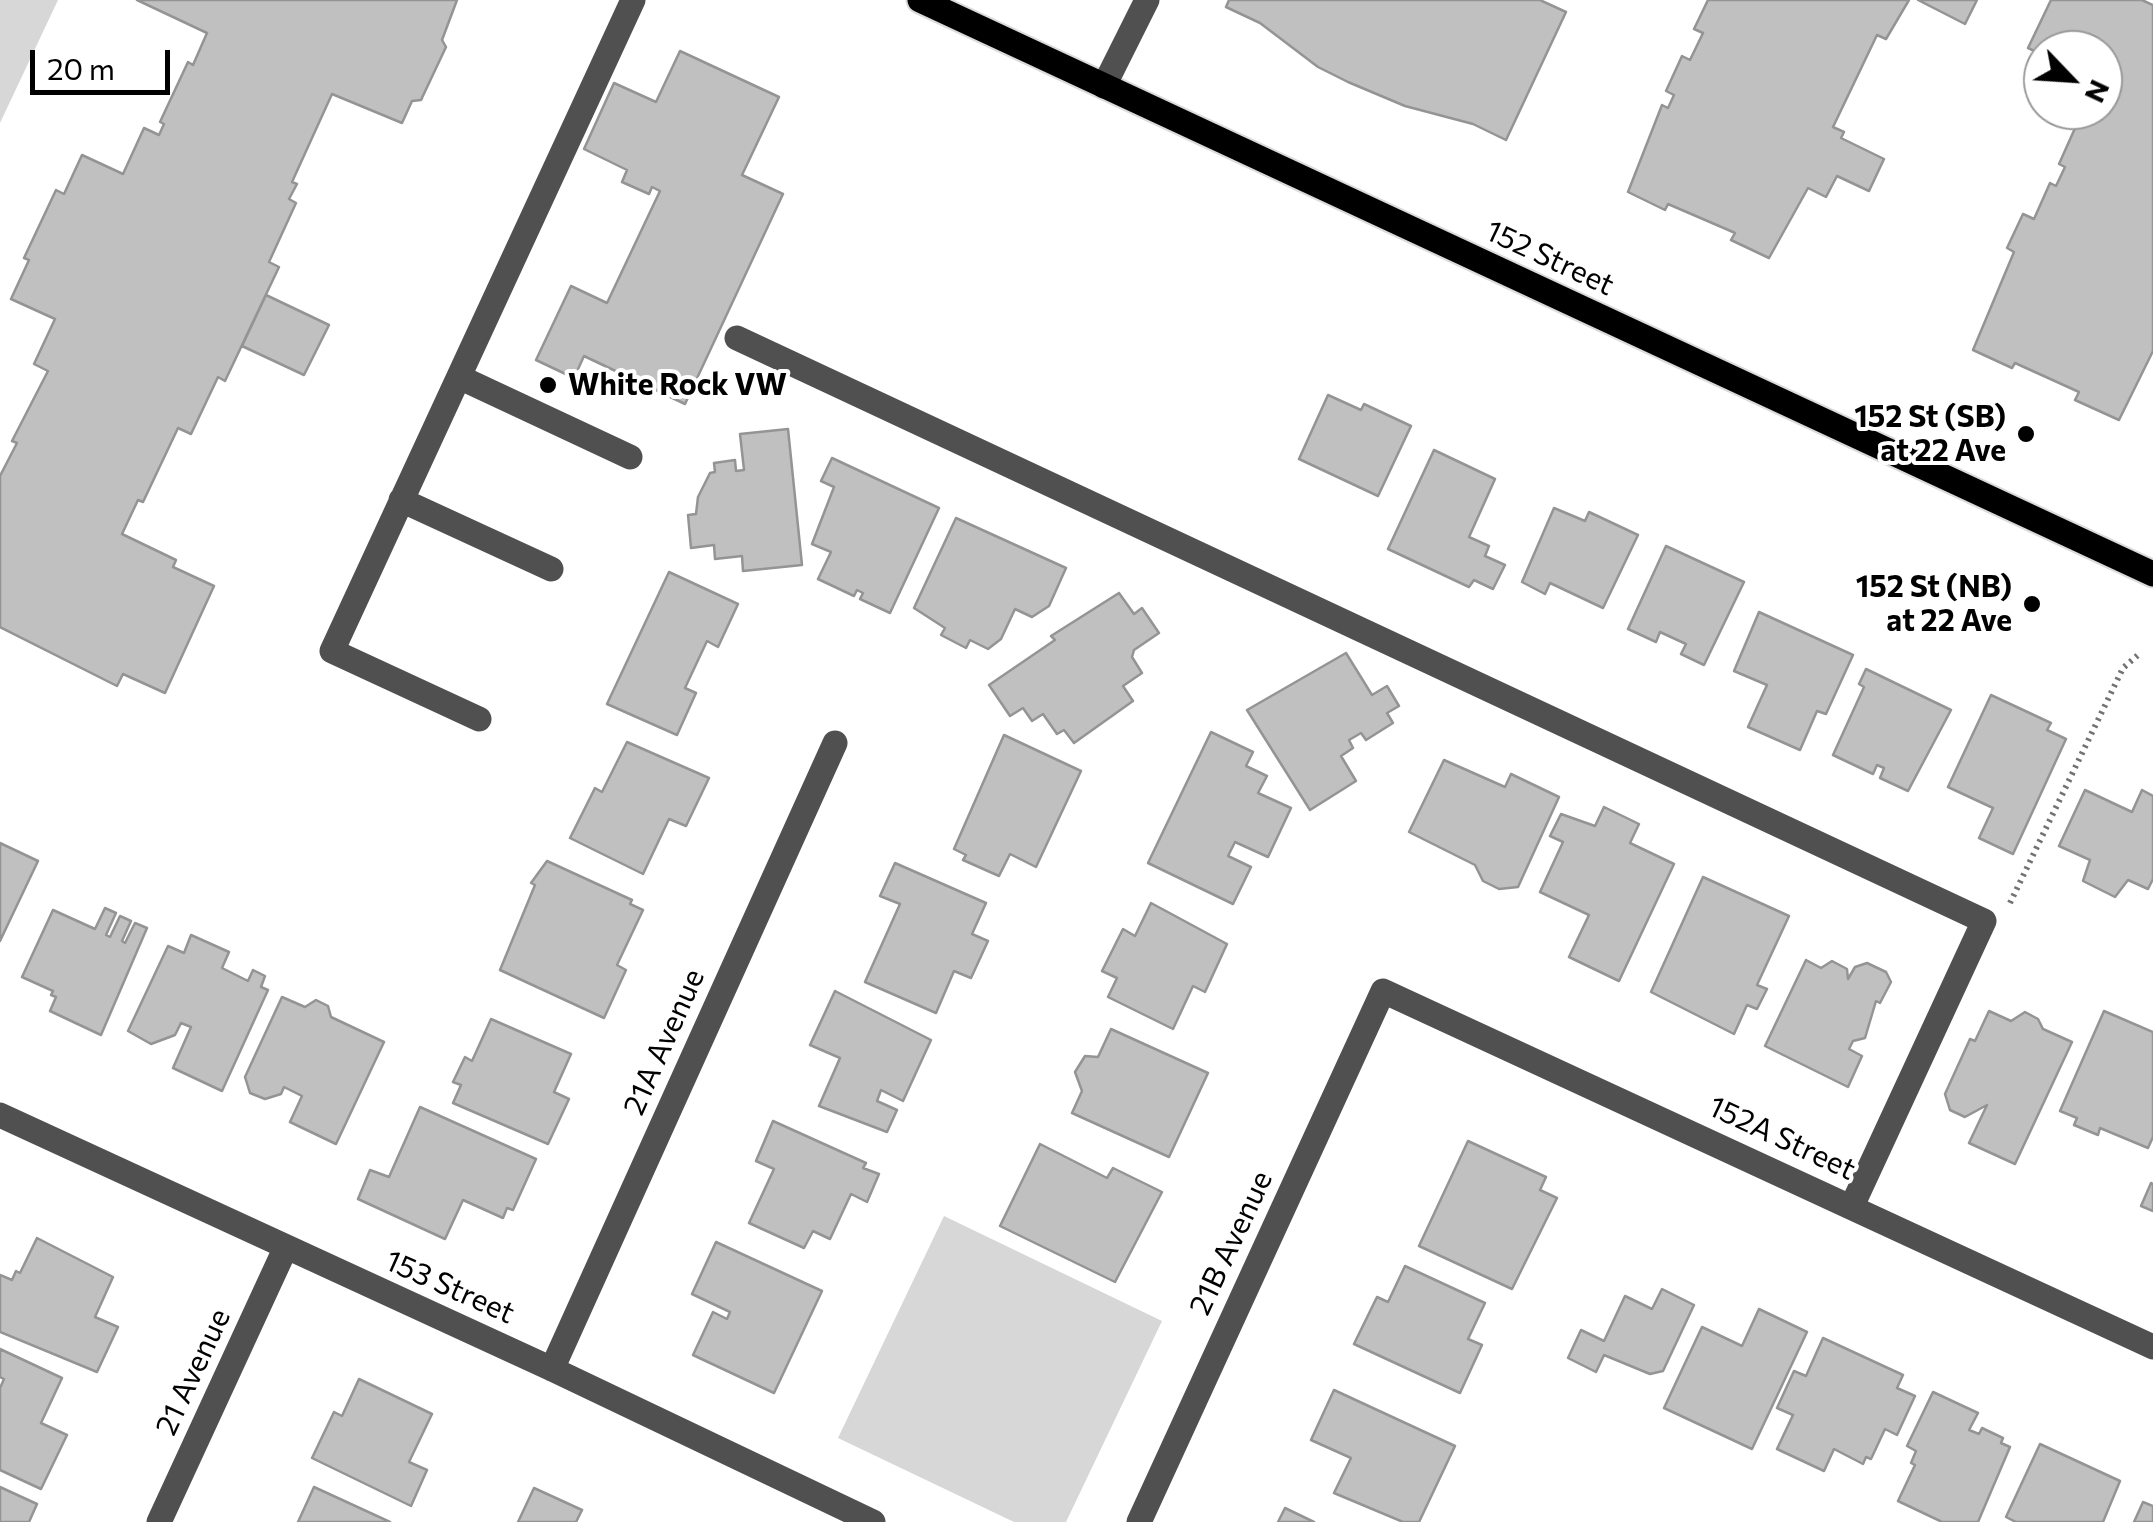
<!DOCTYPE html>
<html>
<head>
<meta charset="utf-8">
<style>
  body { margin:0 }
  #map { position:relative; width:2153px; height:1522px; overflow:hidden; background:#fff; font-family:Commissioner,sans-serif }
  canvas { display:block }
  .north { position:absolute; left:2023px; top:30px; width:100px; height:100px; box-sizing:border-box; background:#fff; border:2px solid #999; border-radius:50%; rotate:115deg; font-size:28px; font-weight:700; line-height:40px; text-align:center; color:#000 }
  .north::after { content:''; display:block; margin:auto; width:35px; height:45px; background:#000; clip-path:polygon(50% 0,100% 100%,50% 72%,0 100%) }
  .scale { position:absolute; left:30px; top:50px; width:140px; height:45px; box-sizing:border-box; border:5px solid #000; border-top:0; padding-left:12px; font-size:30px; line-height:35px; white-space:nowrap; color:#000; -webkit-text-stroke:8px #fff; paint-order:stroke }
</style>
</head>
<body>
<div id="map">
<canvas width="2153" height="1522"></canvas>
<div class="north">N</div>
<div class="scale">20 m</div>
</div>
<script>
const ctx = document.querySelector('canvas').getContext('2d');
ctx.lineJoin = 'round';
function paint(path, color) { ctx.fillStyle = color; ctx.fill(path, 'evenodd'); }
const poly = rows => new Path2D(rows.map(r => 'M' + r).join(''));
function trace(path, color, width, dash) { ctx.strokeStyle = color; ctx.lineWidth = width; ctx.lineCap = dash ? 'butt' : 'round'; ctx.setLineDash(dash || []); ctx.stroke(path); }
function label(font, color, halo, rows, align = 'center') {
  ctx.font = font + ' Commissioner,sans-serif'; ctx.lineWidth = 8; ctx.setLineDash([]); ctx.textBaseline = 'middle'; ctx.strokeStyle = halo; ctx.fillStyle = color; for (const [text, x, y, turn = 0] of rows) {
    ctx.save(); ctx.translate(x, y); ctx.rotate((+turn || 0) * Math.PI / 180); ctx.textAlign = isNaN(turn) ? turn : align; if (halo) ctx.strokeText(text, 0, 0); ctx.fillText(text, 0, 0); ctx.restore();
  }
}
paint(poly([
  [0,0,58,0,0,123],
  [944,1216,1162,1321,1066,1522,1014,1522,838,1438]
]), '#d7d7d7');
const building = poly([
  [137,0,457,0,442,40,446,47,421,100,412,101,402,123,332,94,292,182,297,184,289,199,296,203,269,262,279,267,225,381,218,377,191,434,178,428,143,502,138,500,122,534,176,560,173,567,214,586,165,693,123,674,117,686,0,627,0,476,17,443,12,441,48,371,34,364,55,319,11,299,29,260,24,258,56,190,64,194,82,155,123,174,144,128,159,135,164,124,160,122,188,62,193,65,207,33,137,0],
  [1229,0,1540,0,1566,12,1506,140,1473,124,1405,106,1348,82,1318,67,1260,23,1226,7,1229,0],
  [1708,0,1909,0,1886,39,1877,35,1833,127,1844,132,1841,138,1884,159,1869,191,1837,176,1826,197,1808,188,1769,258,1731,240,1735,233,1726,229,1668,204,1665,210,1628,192,1662,105,1668,108,1674,95,1666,91,1682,56,1690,60,1703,33,1694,29,1708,0],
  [1918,0,1977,0,1965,24,1918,0],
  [2051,0,2142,0,2153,5,2153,351,2119,420,2075,400,2079,392,2015,363,2012,368,1973,350,2014,252,2007,248,2023,214,2034,219,2050,183,2056,186,2065,167,2059,164,2076,126,2066,121,2071,110,2103,110,2103,50,2043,50,2043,55,2028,48,2051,0],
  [680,51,779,97,742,175,783,194,685,404,584,356,574,378,536,360,571,286,607,303,660,191,652,187,649,194,622,182,627,170,584,149,614,83,656,102,680,51],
  [266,295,329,325,304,375,242,346,266,295],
  [1328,395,1361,410,1364,404,1411,426,1378,496,1299,459,1328,395],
  [788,429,802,565,743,571,742,556,715,559,714,545,691,548,688,515,696,514,698,497,710,473,715,472,714,463,735,460,736,471,744,470,740,434,788,429],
  [1434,450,1495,479,1469,537,1489,546,1485,556,1505,565,1493,589,1474,580,1469,587,1388,549,1434,450],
  [832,458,939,508,890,613,860,599,863,593,857,590,854,596,818,579,831,552,812,544,834,487,821,481,832,458],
  [1554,508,1585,521,1589,512,1638,535,1603,608,1550,583,1545,594,1522,582,1554,508],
  [956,518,1066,568,1049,606,1032,617,1015,609,1001,639,988,649,970,640,966,648,941,635,945,628,914,608,956,518],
  [1666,546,1744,582,1704,665,1681,654,1686,644,1660,632,1656,642,1628,629,1666,546],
  [669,572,738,604,718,647,707,641,685,688,696,693,677,735,607,704,669,572],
  [1119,593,1134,614,1142,608,1159,633,1134,650,1132,657,1142,673,1123,686,1133,701,1074,743,1064,730,1057,734,1043,714,1032,721,1023,708,1010,716,989,685,1055,640,1051,636,1119,593],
  [1759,612,1853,655,1826,714,1817,711,1800,750,1748,727,1767,685,1734,671,1759,612],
  [1346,653,1372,695,1387,686,1399,706,1387,713,1393,723,1366,740,1361,733,1349,740,1353,748,1341,756,1356,781,1310,810,1247,710,1346,653],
  [1866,669,1951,710,1908,791,1880,778,1884,768,1877,765,1873,774,1833,755,1864,687,1859,684,1866,669],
  [1991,695,2051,723,2047,730,2066,739,2013,854,1979,838,1993,808,1948,787,1991,695],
  [1211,732,1253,752,1246,766,1267,776,1258,793,1291,808,1268,857,1235,842,1228,856,1251,867,1233,904,1148,863,1211,732],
  [1004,735,1081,771,1036,867,1010,854,999,876,963,860,966,855,954,849,1004,735],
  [627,742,709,778,686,826,669,819,643,874,570,838,595,788,602,792,627,742],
  [1444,760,1505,787,1511,774,1559,797,1518,887,1499,889,1483,881,1475,865,1409,832,1444,760],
  [2085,790,2132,812,2142,790,2153,796,2153,879,2148,889,2128,880,2115,897,2083,881,2090,860,2059,846,2085,790],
  [1604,807,1639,824,1630,843,1674,864,1619,981,1569,957,1589,915,1540,892,1563,842,1550,836,1561,814,1595,826,1604,807],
  [0,843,38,861,0,941,0,843],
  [547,861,632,900,630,904,643,910,617,965,626,970,604,1018,500,970,535,885,531,883,547,861],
  [895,863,986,903,972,934,988,941,971,978,954,971,936,1013,865,982,900,904,880,896,895,863],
  [1703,877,1789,916,1757,985,1767,989,1757,1009,1747,1005,1734,1034,1651,992,1703,877],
  [1151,903,1227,944,1205,992,1193,986,1173,1029,1108,997,1117,978,1102,971,1123,929,1135,936,1151,903],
  [105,908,116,913,106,935,110,937,120,916,131,921,122,941,125,943,135,923,147,928,101,1035,50,1011,56,997,51,995,53,991,22,977,53,910,95,929,105,908],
  [191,935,229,952,222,968,248,981,253,970,265,976,261,987,268,990,222,1091,173,1068,191,1027,181,1023,175,1035,151,1044,128,1031,168,946,184,953,191,935],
  [1806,960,1821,968,1832,961,1847,969,1848,979,1855,967,1867,963,1886,972,1891,982,1880,1003,1876,1001,1865,1038,1853,1041,1849,1049,1862,1056,1848,1087,1765,1046,1806,960],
  [835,991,931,1040,903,1101,881,1090,877,1101,897,1110,887,1132,819,1106,840,1058,810,1045,835,991],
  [282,997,305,1007,316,1000,328,1006,331,1017,384,1042,336,1144,290,1122,302,1096,284,1087,281,1094,265,1099,250,1093,245,1077,282,997],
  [1989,1011,2011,1021,2025,1012,2038,1019,2043,1029,2072,1042,2015,1164,1969,1143,1987,1105,1965,1117,1950,1110,1945,1094,1970,1039,1975,1041,1989,1011],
  [2104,1011,2153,1032,2153,1137,2148,1148,2100,1128,2098,1135,2074,1125,2077,1118,2060,1111,2104,1011],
  [491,1019,571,1054,554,1092,569,1099,548,1144,453,1103,461,1085,453,1082,465,1057,472,1061,491,1019],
  [1111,1029,1208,1073,1169,1157,1072,1113,1082,1091,1075,1072,1085,1056,1098,1057,1111,1029],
  [420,1107,536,1159,513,1210,507,1208,503,1218,463,1200,445,1239,358,1199,370,1170,389,1177,420,1107],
  [773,1121,866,1163,863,1168,879,1174,867,1202,851,1194,830,1239,813,1231,804,1248,749,1223,774,1169,756,1161,773,1121],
  [1468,1141,1546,1177,1540,1190,1557,1198,1512,1289,1419,1246,1468,1141],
  [1040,1144,1107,1178,1113,1168,1162,1192,1115,1282,1000,1226,1040,1144],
  [2151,1183,2153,1184,2153,1211,2141,1206,2151,1183],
  [37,1238,113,1277,95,1317,118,1327,97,1372,0,1332,0,1275,12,1280,16,1271,20,1273,37,1238],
  [716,1242,822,1291,774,1393,693,1355,713,1312,727,1319,730,1312,692,1294,716,1242],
  [1405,1266,1485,1303,1468,1339,1482,1345,1460,1393,1354,1344,1377,1297,1388,1302,1405,1266],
  [1662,1289,1694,1305,1663,1371,1650,1374,1604,1355,1596,1372,1568,1358,1581,1330,1604,1341,1625,1296,1652,1309,1662,1289],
  [1759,1309,1807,1332,1752,1449,1664,1408,1702,1327,1742,1346,1759,1309],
  [1823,1338,1903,1375,1897,1388,1915,1396,1897,1435,1885,1429,1871,1459,1866,1457,1863,1464,1834,1449,1824,1471,1777,1449,1793,1415,1777,1408,1794,1371,1806,1376,1823,1338],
  [0,1349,62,1378,41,1423,67,1435,41,1489,0,1470,0,1388,4,1379,0,1377,0,1349],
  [359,1379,432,1414,409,1462,427,1470,411,1506,312,1458,334,1412,342,1416,359,1379],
  [1334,1390,1455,1446,1419,1522,1403,1522,1334,1493,1351,1458,1311,1440,1334,1390],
  [1933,1392,1978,1413,1969,1430,1979,1434,1982,1428,2003,1438,2001,1443,2010,1447,1978,1522,1942,1522,1898,1501,1915,1465,1911,1463,1916,1451,1907,1446,1933,1392],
  [2040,1444,2120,1481,2103,1522,2016,1522,2006,1517,2040,1444],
  [0,1487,37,1504,29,1522,0,1522,0,1487],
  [314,1487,390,1522,298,1522,314,1487],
  [534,1488,582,1510,576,1522,518,1522,534,1488],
  [2143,1502,2153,1506,2153,1522,2134,1522,2143,1502],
  [1285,1508,1314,1522,1278,1522,1285,1508]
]);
paint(building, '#c0c0c0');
trace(building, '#949494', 2.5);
const major = poly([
  [920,0,2153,574]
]);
trace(major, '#dbdbdb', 29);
trace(poly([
  [2010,903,2123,668,2138,655]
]), '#727272', 6, [2.5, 5]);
trace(poly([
  [1104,86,1147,0],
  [737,338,1984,921,1852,1206],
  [459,377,630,457],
  [401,500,551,569],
  [479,719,332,651,633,0],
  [0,1115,552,1369,873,1522],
  [552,1369,835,743],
  [159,1522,285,1249],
  [1139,1522,1383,991,2153,1347]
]), '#505050', 25);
trace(major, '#000', 25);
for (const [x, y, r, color] of [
  [548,385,10,"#000"],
  [2026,434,10,"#000"],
  [2032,604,10,"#000"]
]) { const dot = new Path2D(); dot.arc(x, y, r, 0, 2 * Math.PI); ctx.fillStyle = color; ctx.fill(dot); trace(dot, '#fff', 4); }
label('30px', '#000', '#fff', [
  ["152 Street",1550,258,25],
  ["21A Avenue",664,1042,-66],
  ["152A Street",1782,1138,25],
  ["21B Avenue",1231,1243,-65],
  ["153 Street",450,1287,24],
  ["21 Avenue",193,1372,-65]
]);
label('bold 30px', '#000', '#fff', [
  ["White Rock VW",568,385,"left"],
  ["152 St (SB)",2006,417],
  ["at 22 Ave",2006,451],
  ["152 St (NB)",2012,587],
  ["at 22 Ave",2012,621]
], 'right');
</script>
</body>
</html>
